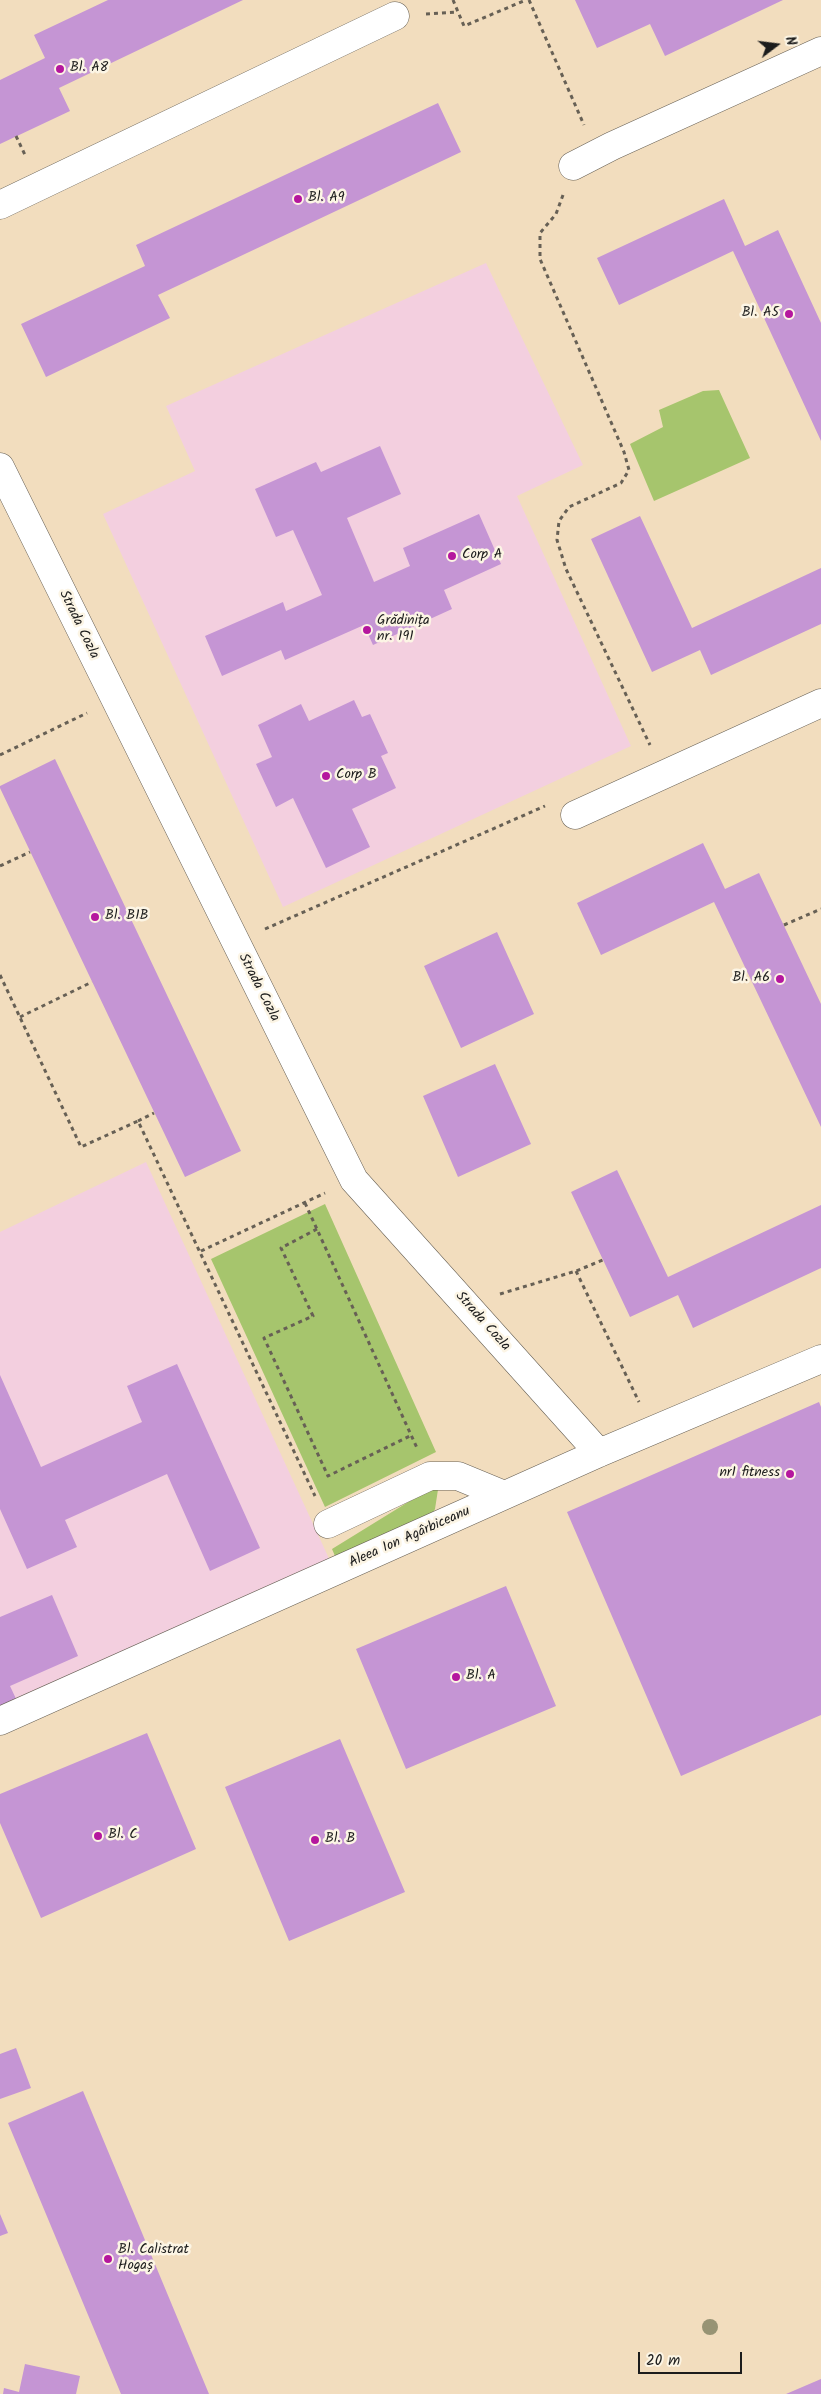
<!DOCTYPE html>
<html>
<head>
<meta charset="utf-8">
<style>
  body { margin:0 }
  #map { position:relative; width:821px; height:2394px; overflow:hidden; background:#f2ddbe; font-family:Kalam,sans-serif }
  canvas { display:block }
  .north { position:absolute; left:751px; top:20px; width:50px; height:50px; -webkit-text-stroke:4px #fcf5e5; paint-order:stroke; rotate:75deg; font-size:14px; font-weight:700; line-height:20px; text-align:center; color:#1c1c1c }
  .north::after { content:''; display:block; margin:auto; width:18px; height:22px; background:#1c1c1c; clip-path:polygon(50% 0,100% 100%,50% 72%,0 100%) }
  .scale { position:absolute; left:638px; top:2352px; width:104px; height:22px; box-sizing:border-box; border:2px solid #1c1c1c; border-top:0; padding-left:6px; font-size:15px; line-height:18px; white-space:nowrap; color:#1c1c1c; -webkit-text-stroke:4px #fcf5e5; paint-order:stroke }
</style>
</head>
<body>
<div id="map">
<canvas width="821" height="2394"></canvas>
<div class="north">N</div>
<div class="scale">20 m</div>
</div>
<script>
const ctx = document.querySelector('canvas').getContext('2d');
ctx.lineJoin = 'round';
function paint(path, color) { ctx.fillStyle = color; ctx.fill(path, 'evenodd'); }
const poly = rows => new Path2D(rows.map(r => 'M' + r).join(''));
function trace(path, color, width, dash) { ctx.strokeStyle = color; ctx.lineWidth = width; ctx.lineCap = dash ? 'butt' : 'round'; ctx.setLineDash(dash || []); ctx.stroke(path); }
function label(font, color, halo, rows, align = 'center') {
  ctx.font = font + ' Kalam,sans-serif'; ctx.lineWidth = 5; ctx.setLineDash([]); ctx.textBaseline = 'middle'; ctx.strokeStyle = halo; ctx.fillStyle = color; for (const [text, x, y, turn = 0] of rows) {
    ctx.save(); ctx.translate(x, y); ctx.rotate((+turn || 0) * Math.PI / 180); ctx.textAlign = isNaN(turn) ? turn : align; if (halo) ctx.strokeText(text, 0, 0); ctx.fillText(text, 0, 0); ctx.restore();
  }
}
paint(poly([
  [486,263,583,465,517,496,631,746,283,907,103,514,195,471,166,406],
  [146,1162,332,1565,0,1715,0,1232]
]), '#f3cfdf');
paint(poly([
  [719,390,750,458,654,501,630,444,663,427,659,410,703,391],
  [325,1204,436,1452,325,1507,211,1259],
  [439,1483,435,1509,422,1535,344,1577,332,1549]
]), '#a6c56d');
paint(poly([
  [108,0,243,0,59,88,70,111,0,144,0,80,45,58,34,35],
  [575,0,783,0,665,56,650,24,597,48],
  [438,103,461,152,158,295,170,318,46,377,21,324,145,266,136,245],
  [724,199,745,246,778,230,821,323,821,441,733,251,619,305,597,258],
  [380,446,401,494,347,518,374,582,410,566,403,548,479,514,501,564,444,590,452,609,373,645,364,625,285,660,281,650,222,676,205,636,283,602,286,611,322,595,293,530,276,537,255,489,316,462,321,472],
  [640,516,692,628,821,568,821,624,711,675,700,650,652,672,591,539],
  [354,700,362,717,370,714,388,753,381,756,396,788,352,809,370,847,326,868,293,798,276,807,256,764,272,757,258,725,301,704,309,721],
  [55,759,241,1151,185,1177,0,788,0,786],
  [703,843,725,889,759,873,821,1004,821,1127,714,902,601,955,577,903],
  [497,932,534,1014,461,1048,424,966],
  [495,1064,531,1144,458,1177,423,1096],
  [617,1170,668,1277,821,1205,821,1268,693,1328,678,1295,630,1317,571,1192],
  [177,1364,260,1548,210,1571,167,1474,65,1520,77,1547,27,1569,0,1509,0,1375,41,1467,142,1422,127,1386],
  [819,1402,821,1407,821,1715,681,1776,567,1512],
  [506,1586,556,1706,406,1769,356,1649],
  [52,1595,78,1656,10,1686,18,1703,0,1710,0,1617],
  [147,1733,196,1849,41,1918,0,1823,0,1794],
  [340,1739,405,1892,289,1941,225,1787],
  [16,2048,31,2088,0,2099,0,2054],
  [83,2091,209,2394,121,2394,8,2123],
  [0,2214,8,2233,0,2236],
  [25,2364,80,2376,76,2394,3,2394,4,2388,19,2392],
  [821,2379,821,2394,786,2394]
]), '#c595d4');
const minor = poly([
  [573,166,612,146,821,51],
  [0,205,395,16],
  [0,467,354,1180,599,1453],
  [575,815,821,703],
  [328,1524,430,1476,458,1476,504,1495],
  [0,1721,599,1453,821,1359]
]);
trace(minor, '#676055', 29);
trace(poly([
  [453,0,464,26,526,0],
  [529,0,584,125],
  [426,14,458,12],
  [16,136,26,157],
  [563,195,556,214,540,233,540,259,624,452,629,470,621,483,569,507,559,521,557,540,566,569,650,745],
  [0,755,87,713],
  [0,866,30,852],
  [784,925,821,909],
  [265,929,545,806],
  [0,975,81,1147,138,1121,315,1496],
  [20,1017,92,982],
  [138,1121,154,1113],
  [305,1203,417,1448],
  [317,1229,281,1248,313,1316,264,1338,328,1476,412,1435],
  [201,1251,325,1193],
  [576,1271,639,1402],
  [500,1294,576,1271,603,1260]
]), '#676055', 3, [4, 4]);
trace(minor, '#fff', 28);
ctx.fillStyle = '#979374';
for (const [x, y] of [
  [710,2327]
]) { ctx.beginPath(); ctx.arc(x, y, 8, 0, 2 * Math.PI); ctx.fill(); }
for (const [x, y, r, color] of [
  [60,69,5,"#b5179e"],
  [298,199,5,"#b5179e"],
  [789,314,5,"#b5179e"],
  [452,556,5,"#b5179e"],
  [367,630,5,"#b5179e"],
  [326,776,5,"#b5179e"],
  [95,917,5,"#b5179e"],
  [780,979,5,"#b5179e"],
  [790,1474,5,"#b5179e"],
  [456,1677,5,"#b5179e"],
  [98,1836,5,"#b5179e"],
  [315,1840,5,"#b5179e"],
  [108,2259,5,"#b5179e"]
]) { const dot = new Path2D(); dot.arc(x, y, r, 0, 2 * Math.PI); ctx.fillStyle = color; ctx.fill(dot); trace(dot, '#fcf5e5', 2); }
label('14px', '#1c1c1c', '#fcf5e5', [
  ["Bl. A8",70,69],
  ["Bl. A9",308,199],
  ["Bl. A5",779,314,"right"],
  ["Corp A",462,556],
  ["Grădinița",377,622],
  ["nr. 191",377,638],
  ["Corp B",336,776],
  ["Bl. B1B",105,917],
  ["Bl. A6",770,979,"right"],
  ["nr1 fitness",780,1474,"right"],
  ["Bl. A",466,1677],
  ["Bl. C",108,1836],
  ["Bl. B",325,1840],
  ["Bl. Calistrat",118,2251],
  ["Hogaș",118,2267]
], 'left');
label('14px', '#1c1c1c', '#fcf5e5', [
  ["Strada Cozla",78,625,64],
  ["Strada Cozla",258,988,63],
  ["Strada Cozla",482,1322,48],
  ["Aleea Ion Agârbiceanu",410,1538,-24]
]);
</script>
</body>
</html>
